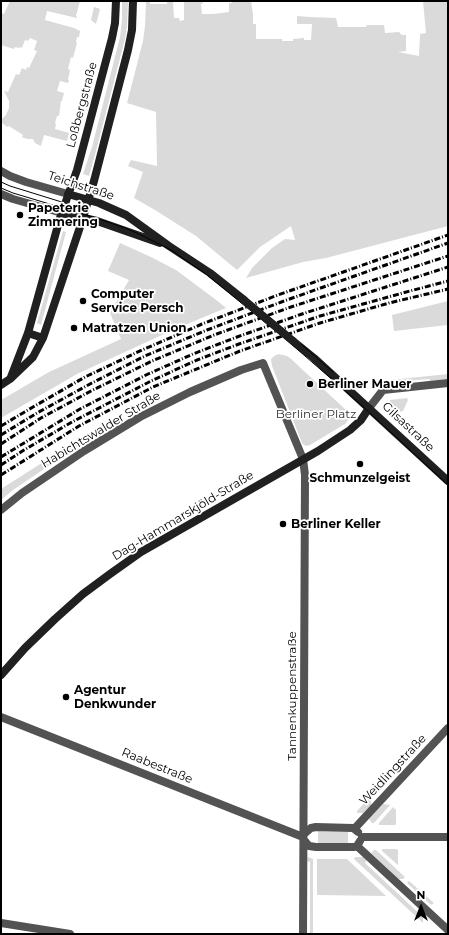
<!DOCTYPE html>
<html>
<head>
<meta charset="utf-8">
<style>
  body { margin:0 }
  #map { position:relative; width:449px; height:935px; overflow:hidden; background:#fff; font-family:Montserrat,sans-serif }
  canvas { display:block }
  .frame { position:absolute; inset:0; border:2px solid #000; pointer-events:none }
  .north { position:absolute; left:401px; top:887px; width:40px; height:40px; -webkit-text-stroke:3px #fff; paint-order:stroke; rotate:0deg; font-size:11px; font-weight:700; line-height:16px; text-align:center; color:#000 }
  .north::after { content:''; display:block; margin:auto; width:14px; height:18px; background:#000; clip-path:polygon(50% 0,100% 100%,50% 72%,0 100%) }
</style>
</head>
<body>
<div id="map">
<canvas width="449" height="935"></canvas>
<div class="frame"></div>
<div class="north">N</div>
</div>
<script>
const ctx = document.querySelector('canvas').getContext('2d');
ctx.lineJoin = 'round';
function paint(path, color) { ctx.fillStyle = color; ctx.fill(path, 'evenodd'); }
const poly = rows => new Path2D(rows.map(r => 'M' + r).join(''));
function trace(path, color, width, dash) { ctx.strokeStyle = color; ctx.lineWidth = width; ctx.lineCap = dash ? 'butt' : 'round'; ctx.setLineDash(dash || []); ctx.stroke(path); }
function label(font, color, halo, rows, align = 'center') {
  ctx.font = font + ' Montserrat,sans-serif'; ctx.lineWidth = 3.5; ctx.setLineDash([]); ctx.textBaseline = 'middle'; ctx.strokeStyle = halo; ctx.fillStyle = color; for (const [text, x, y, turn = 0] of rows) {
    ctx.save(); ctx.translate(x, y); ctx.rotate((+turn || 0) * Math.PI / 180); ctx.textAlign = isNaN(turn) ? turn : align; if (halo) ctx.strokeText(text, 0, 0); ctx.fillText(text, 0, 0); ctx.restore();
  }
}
paint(poly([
  [10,1,80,1,76,16,77,17,77,18,47,11,45,20,74,28,80,31,79,37,77,37,76,42,77,43,73,58,71,57,68,69,70,70,68,80,69,80,68,83,60,81,57,91,64,93,62,101,61,101,59,116,57,116,55,123,56,124,55,129,69,133,67,141,44,135,41,146,35,143,33,139,28,139,24,138,22,137,23,135,9,126,7,127,1,122,1,120,6,115,9,108,9,101,4,91,8,92,16,74,19,75,22,68,26,70,27,67,29,68,37,51,34,50,37,41,30,38,28,41,25,40,22,48,20,47,19,48,15,47,14,49,1,45,1,13,4,14],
  [122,1,128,1,127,27,125,39,96,151,89,176,83,174,92,147,120,37,122,20],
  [146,1,150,1,150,4,167,4,167,1,173,1,174,18,179,18,180,21,184,20,184,1,203,1,203,3,201,4,202,14,213,14,229,12,229,3,232,3,232,1,251,1,253,14,253,24,256,24,256,39,282,39,282,41,293,41,293,39,304,38,304,40,311,40,312,24,297,24,297,16,310,17,336,18,338,27,366,27,367,25,384,25,385,33,399,32,402,35,406,35,406,51,398,52,419,56,420,34,426,33,423,1,448,1,448,226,326,258,303,262,246,278,252,268,272,248,285,239,295,240,291,226,260,247,237,270,196,236,155,210,134,198,143,172,128,166,131,160,157,166,156,112,127,103,143,41,145,26],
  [94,7,100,9,96,24,91,20],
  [63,231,66,232,41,325,37,323],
  [120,243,151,257,176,270,215,299,226,308,175,329,77,374,1,418,1,400,49,372,121,339,110,313,129,280,108,271],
  [448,301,448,325,394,331,392,315],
  [279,354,287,356,290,358,346,410,349,419,345,424,310,445,306,446,303,444,302,443,272,366,271,359,274,356],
  [448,374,448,379,430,381,429,379,381,383,381,381],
  [407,398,408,400,403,411,401,412,390,402,390,400],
  [99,428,99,432,13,490,1,500,1,489,84,436],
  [368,799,371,799,371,805,363,813,357,813,357,811],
  [383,804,390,805,374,823,372,823,369,819],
  [393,807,396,810,396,824,395,825,379,825,379,823],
  [318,831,348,831,348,844,318,844],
  [382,849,396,849,398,850,398,865,382,851],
  [374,850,376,850,405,877,403,879,399,879,371,853],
  [308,857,313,859,313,933,310,933,310,862,307,861],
  [355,857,364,857,367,860,365,863,423,917,423,923,354,859],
  [317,859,347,859,386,896,317,895],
  [409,881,434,903,431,905,407,883]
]), '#dadada');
trace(poly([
  [1,171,10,176,26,182,68,194],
  [1,194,13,199,62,213],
  [369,408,383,390,448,383],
  [1,510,22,493,84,451,140,417,190,392,241,370,263,363,303,459,305,475,303,934],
  [1,717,303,837],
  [355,828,448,728],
  [303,837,304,840,309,846,316,847,354,847,357,846,360,841],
  [303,837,304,834,311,828,316,827,353,828,358,832],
  [362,837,448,837],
  [357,846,448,930],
  [1,923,70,934]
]), '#535353', 8);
trace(poly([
  [68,194,99,203,126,215,169,246,210,273,244,300],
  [62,213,97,221,160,243],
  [28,333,43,338],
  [293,341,314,358,448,481],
  [11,377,28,333,60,218,77,170,112,38,115,23,116,1],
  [1,385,10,379,33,357,43,338,81,224,94,181,128,50,132,30,133,1],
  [1,675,25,648,55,619,83,594,110,574,141,552,318,451,350,430,361,420,369,408]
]), '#202020', 8);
trace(poly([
  [1,182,10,186,81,208],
  [1,188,13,193,96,218,125,228,141,235,171,250,206,274,290,343,358,402,448,485],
  [301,344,333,372]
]), '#000', 1);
trace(poly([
  [1,426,33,407,85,377,142,350,202,324,278,295,448,235],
  [1,435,37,413,90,384,145,356,207,330,284,301,448,243],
  [1,444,41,418,91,391,152,361,214,335,291,307,448,256],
  [1,457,80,409,146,375,193,354,237,337,302,314,448,267],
  [1,465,24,450,72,422,151,381,197,360,239,344,320,316,410,291,448,281],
  [1,475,79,426,153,387,240,351,320,323,389,303,448,289]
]), '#000', 3, [6, 2, 1, 2]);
trace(poly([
  [244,300,293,341]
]), '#202020', 8);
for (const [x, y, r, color] of [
  [20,215,4,"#000"],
  [83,301,4,"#000"],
  [74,328,4,"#000"],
  [310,384,4,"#000"],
  [360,464,4,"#000"],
  [283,524,4,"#000"],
  [66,697,4,"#000"]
]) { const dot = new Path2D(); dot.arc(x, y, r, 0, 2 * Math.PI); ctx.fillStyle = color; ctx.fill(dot); trace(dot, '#fff', 1.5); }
label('12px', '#000', '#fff', [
  ["Loßbergstraße",82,105,-75],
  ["Teichstraße",81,186,18],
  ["Gilsastraße",408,427,43],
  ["Habichtswalder Straße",101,430,-31],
  ["Dag-Hammarskjöld-Straße",183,516,-31],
  ["Tannenkuppenstraße",292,696,-90],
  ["Raabestraße",157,766,22],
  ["Weidlingstraße",393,770,-47]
]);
label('bold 12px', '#000', '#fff', [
  ["Papeterie",28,208],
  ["Zimmering",28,222],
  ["Computer",91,294],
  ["Service Persch",91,308],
  ["Matratzen Union",82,328],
  ["Berliner Mauer",318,384],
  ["Schmunzelgeist",360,478,"center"],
  ["Berliner Keller",291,524],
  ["Agentur",74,690],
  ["Denkwunder",74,704]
], 'left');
label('12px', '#313131', '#fff', [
  ["Berliner Platz",316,414]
]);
</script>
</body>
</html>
